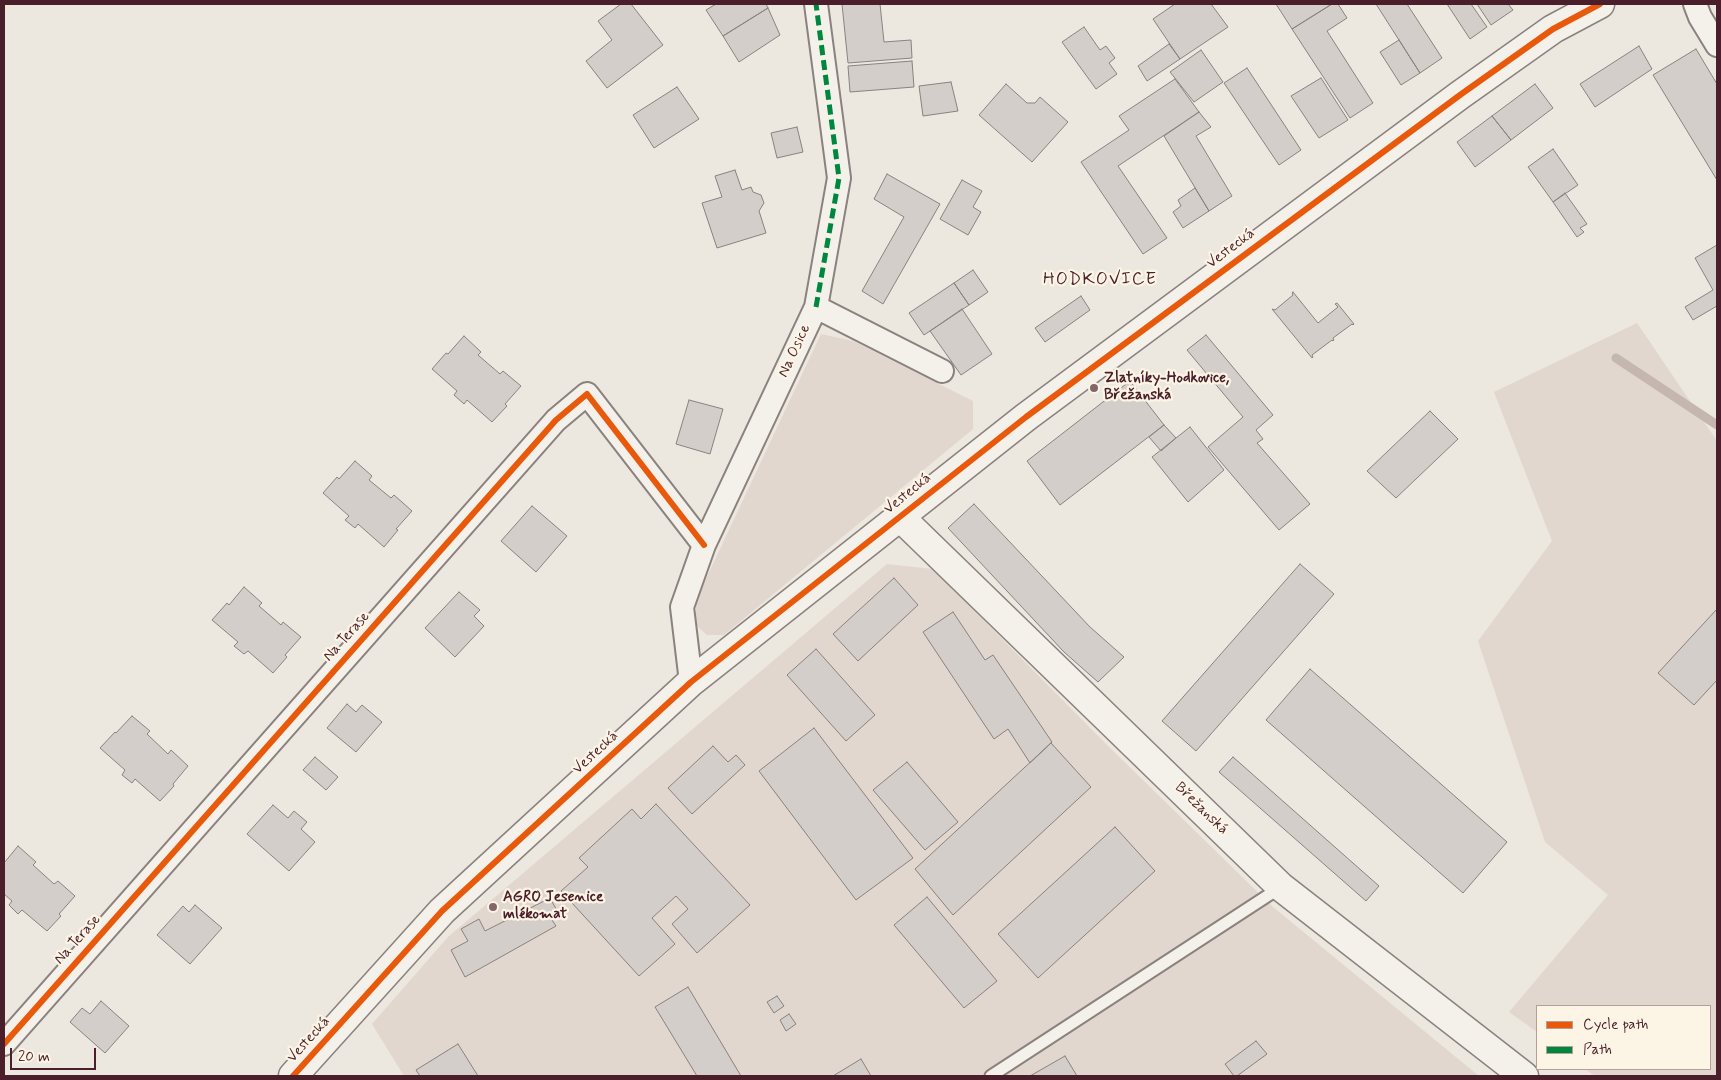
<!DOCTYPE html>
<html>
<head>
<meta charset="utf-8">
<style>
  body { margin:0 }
  #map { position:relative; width:1721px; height:1080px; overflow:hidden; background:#ece7df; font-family:Mynerve,sans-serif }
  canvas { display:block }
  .frame { position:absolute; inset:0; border:5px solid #4a1f2b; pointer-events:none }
  .legend { position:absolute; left:1536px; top:1005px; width:175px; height:65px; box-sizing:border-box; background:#fcf5e5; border:1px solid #b59f9b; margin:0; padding:6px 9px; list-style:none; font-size:15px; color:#4a1f2b }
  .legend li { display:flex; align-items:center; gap:10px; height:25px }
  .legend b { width:25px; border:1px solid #b59f9b }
  .scale { position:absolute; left:10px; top:1048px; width:86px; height:22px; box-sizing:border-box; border:2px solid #4a1f2b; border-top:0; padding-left:6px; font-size:15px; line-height:18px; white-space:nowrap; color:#4a1f2b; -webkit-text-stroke:4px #fcf5e5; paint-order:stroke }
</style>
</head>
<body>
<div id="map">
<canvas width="1721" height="1080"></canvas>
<div class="frame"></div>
<ul class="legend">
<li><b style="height:6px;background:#e8590c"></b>Cycle path</li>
<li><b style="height:6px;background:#00873e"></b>Path</li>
</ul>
<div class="scale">20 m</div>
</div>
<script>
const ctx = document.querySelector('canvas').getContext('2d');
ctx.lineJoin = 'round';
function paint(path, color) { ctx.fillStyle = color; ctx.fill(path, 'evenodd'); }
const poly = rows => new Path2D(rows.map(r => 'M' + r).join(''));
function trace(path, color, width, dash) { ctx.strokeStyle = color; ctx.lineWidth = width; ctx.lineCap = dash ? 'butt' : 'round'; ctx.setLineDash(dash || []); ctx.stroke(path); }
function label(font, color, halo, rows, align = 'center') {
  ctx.font = font + ' Mynerve,sans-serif'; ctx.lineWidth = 4.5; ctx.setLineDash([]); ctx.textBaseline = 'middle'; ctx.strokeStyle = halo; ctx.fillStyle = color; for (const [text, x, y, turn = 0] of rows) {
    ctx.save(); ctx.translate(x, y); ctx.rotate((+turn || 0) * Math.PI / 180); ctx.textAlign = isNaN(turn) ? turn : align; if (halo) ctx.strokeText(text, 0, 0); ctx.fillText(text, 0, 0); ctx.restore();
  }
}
paint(poly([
  [887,564,933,569,1106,744,1273,907,1479,1076,404,1076,372,1024,448,937]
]), '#e2d7ce');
paint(poly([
  [1637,323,1717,441,1717,1076,1595,1076,1585,1069,1710,1069,1710,1006,1537,1006,1537,1032,1509,1012,1608,895,1545,842,1478,641,1552,541,1494,392],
  [821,334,853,341,973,401,973,429,724,635,707,635,696,625,696,600]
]), '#e1d7ce');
trace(poly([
  [1616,358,1717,425]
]), '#c6b6b0', 9);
const building = poly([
  [621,4,631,4,663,45,607,88,586,61,612,40,598,21,621,4],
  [716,4,766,4,768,8,723,36,706,10,716,4],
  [842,4,880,4,884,42,911,40,912,58,848,63,842,4],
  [1175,4,1211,4,1228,27,1180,59,1153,19,1175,4],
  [1276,4,1332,4,1292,29,1276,4],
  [1332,4,1338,4,1347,18,1327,31,1373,103,1350,118,1292,29,1332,4],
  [1376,4,1407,4,1442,58,1420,73,1376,4],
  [1447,4,1471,4,1487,27,1470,39,1447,4],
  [1477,4,1508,4,1513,10,1491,25,1477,4],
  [768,8,780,35,739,62,723,36,768,8],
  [1084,27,1100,50,1106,46,1115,58,1109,63,1117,74,1096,89,1062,42,1084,27],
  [1399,40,1420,73,1401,85,1380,52,1399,40],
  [1169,44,1180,59,1147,81,1138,66,1169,44],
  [1639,46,1652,69,1595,107,1580,84,1639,46],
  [1696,49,1717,84,1717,180,1653,75,1696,49],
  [1201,50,1223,82,1194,102,1170,72,1201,50],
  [912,61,914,87,850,92,848,66,912,61],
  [1247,68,1301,150,1279,165,1224,83,1247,68],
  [1321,78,1348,120,1319,138,1291,96,1321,78],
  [1175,79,1199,112,1118,166,1167,238,1143,254,1081,162,1129,130,1119,116,1175,79],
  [951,82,958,111,923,116,919,86,951,82],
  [1006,84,1027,103,1035,103,1040,97,1068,122,1032,162,979,115,1006,84],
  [1535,84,1553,108,1511,140,1492,116,1535,84],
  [677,87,699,119,654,148,633,115,677,87],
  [1199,112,1211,127,1196,136,1232,196,1209,211,1164,136,1199,112],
  [1492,116,1511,140,1475,167,1457,142,1492,116],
  [797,127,803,152,777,158,771,133,797,127],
  [1553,149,1578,185,1553,202,1528,167,1553,149],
  [735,170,742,190,751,187,753,192,761,195,764,203,759,211,766,233,717,248,702,203,722,197,715,176,735,170],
  [887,174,940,204,883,304,862,291,904,217,874,199,887,174],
  [962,180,982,191,973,207,981,212,968,235,940,219,962,180],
  [1195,188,1209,211,1183,228,1173,212,1181,206,1178,200,1195,188],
  [1565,193,1587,224,1580,228,1584,232,1577,237,1553,202,1565,193],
  [1717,245,1717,306,1693,320,1685,307,1713,290,1695,258,1717,245],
  [973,270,988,292,969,305,954,283,973,270],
  [954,283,969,305,924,335,909,313,954,283],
  [1293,292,1318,323,1338,307,1335,304,1337,303,1354,324,1353,325,1352,324,1333,338,1334,340,1333,341,1332,340,1312,355,1313,357,1312,358,1272,309,1275,310,1293,295,1292,293,1293,292],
  [1081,296,1090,310,1045,342,1035,328,1081,296],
  [962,309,992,354,961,375,930,331,962,309],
  [1206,335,1273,415,1256,430,1263,439,1257,443,1310,504,1279,530,1208,447,1243,417,1187,350,1206,335],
  [464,336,481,352,478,355,500,374,503,371,521,386,505,404,507,406,492,422,467,400,464,404,454,395,457,391,432,369,446,353,448,354,464,336],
  [1130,381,1164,425,1060,505,1027,461,1130,381],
  [689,400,723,409,710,454,676,444,689,400],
  [1430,411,1458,439,1396,498,1367,471,1430,411],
  [1164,425,1176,438,1161,451,1149,437,1164,425],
  [1190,427,1224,470,1188,502,1152,457,1190,427],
  [355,461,372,476,369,480,391,498,394,495,412,511,396,529,398,530,384,547,358,524,355,528,345,520,349,516,323,493,337,477,339,479,355,461],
  [974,504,1090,627,1124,657,1098,682,1064,652,948,528,974,504],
  [532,506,567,536,536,572,501,541,532,506],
  [1300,564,1334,594,1196,751,1162,721,1300,564],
  [894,578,918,605,858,661,833,634,894,578],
  [244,587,262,603,259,606,281,625,283,622,301,637,285,655,287,657,273,673,248,651,244,654,234,646,238,642,212,620,227,603,229,605,244,587],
  [459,592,480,610,474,616,484,626,455,657,425,628,459,592],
  [1717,609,1717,680,1694,705,1658,673,1717,609],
  [953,612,985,660,993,655,1052,742,1030,763,1008,729,994,739,923,632,953,612],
  [816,649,875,715,846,741,787,675,816,649],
  [1310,669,1507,842,1463,893,1266,720,1310,669],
  [347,704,356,712,362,705,382,722,356,752,327,728,347,704],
  [132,716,150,731,147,734,168,754,171,750,188,766,173,784,174,786,160,801,135,779,132,783,122,775,125,770,100,748,115,732,116,733,132,716],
  [814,728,913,858,856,900,759,771,814,728],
  [1051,743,1091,787,953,915,915,869,1051,743],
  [713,746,728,762,736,755,745,765,692,814,668,788,713,746],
  [315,757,338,777,326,790,303,770,315,757],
  [1233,757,1379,886,1366,901,1219,772,1233,757],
  [907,762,958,822,925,850,873,790,907,762],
  [656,804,750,905,697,953,672,924,688,909,676,896,652,918,675,944,639,976,561,891,588,867,579,858,632,809,641,819,656,804],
  [273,805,288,818,294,811,307,822,301,829,315,842,289,871,247,834,273,805],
  [1115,827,1155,871,1038,978,998,934,1115,827],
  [18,846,36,862,33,865,54,884,58,881,75,896,59,914,61,916,47,931,22,910,18,914,9,905,12,901,4,894,4,863,18,846],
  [927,897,997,981,964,1008,894,925,927,897],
  [550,898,560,916,552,920,556,926,465,977,451,950,468,941,461,929,479,919,485,931,550,898],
  [195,905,222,928,190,964,157,935,183,906,189,912,195,905],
  [688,987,741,1076,697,1076,655,1007,688,987],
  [777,996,784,1006,774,1013,767,1002,777,996],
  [101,1001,129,1026,105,1053,70,1022,82,1008,90,1014,101,1001],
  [789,1014,796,1024,786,1031,780,1020,789,1014],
  [1256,1041,1267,1054,1237,1076,1234,1076,1225,1064,1256,1041],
  [458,1044,478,1076,420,1076,416,1070,458,1044],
  [1065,1056,1077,1076,1030,1076,1065,1056],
  [861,1059,871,1076,833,1076,861,1059]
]);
paint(building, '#d3cec9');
trace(building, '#8b817f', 1);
const service = poly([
  [991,1076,1281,887]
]);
const minor = poly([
  [1695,4,1700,17,1717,45],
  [816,307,942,371],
  [691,682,682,607,704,545,816,307,839,178,816,4],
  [4,1044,556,420,587,394,704,545]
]);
const tertiary = poly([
  [900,517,1281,887,1524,1076],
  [293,1076,442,911,691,682,1026,417,1460,95,1553,29,1600,4]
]);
trace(service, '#8b817f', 15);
trace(minor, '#8b817f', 26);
trace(tertiary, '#8b817f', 31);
trace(service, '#f4f0ea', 11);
trace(minor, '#f4f0ea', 22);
trace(tertiary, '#f4f0ea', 28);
trace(poly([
  [816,307,839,178,816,4]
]), '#00873e', 5, [10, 5]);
trace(poly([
  [4,1044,556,420,587,394,704,545],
  [293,1076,442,911,691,682,1026,417,1460,95,1553,29,1600,4]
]), '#e8590c', 6);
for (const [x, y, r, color] of [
  [1094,388,5,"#83656a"],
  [493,907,5,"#83656a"]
]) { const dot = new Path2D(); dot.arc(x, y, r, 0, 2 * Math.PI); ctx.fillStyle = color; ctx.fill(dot); trace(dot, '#fcf5e5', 2); }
label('15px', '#4a1f2b', '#fcf5e5', [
  ["Vestecká",1231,249,-37],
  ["Na Osice",795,351,-65],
  ["Vestecká",908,494,-39],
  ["Na Terase",347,637,-48],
  ["Vestecká",596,753,-43],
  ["Břežanská",1201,809,44],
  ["Na Terase",78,940,-48],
  ["Vestecká",309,1040,-48]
]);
label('bold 15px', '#4a1f2b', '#fcf5e5', [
  ["Zlatníky-Hodkovice,",1104,379],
  ["Břežanská",1104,396],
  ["AGRO Jesenice",503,898],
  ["mlékomat",503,915]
], 'left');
ctx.letterSpacing = '1px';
label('18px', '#4a1f2b', '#fcf5e5', [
  ["HODKOVICE",1100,280]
]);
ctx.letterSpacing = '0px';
</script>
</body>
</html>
